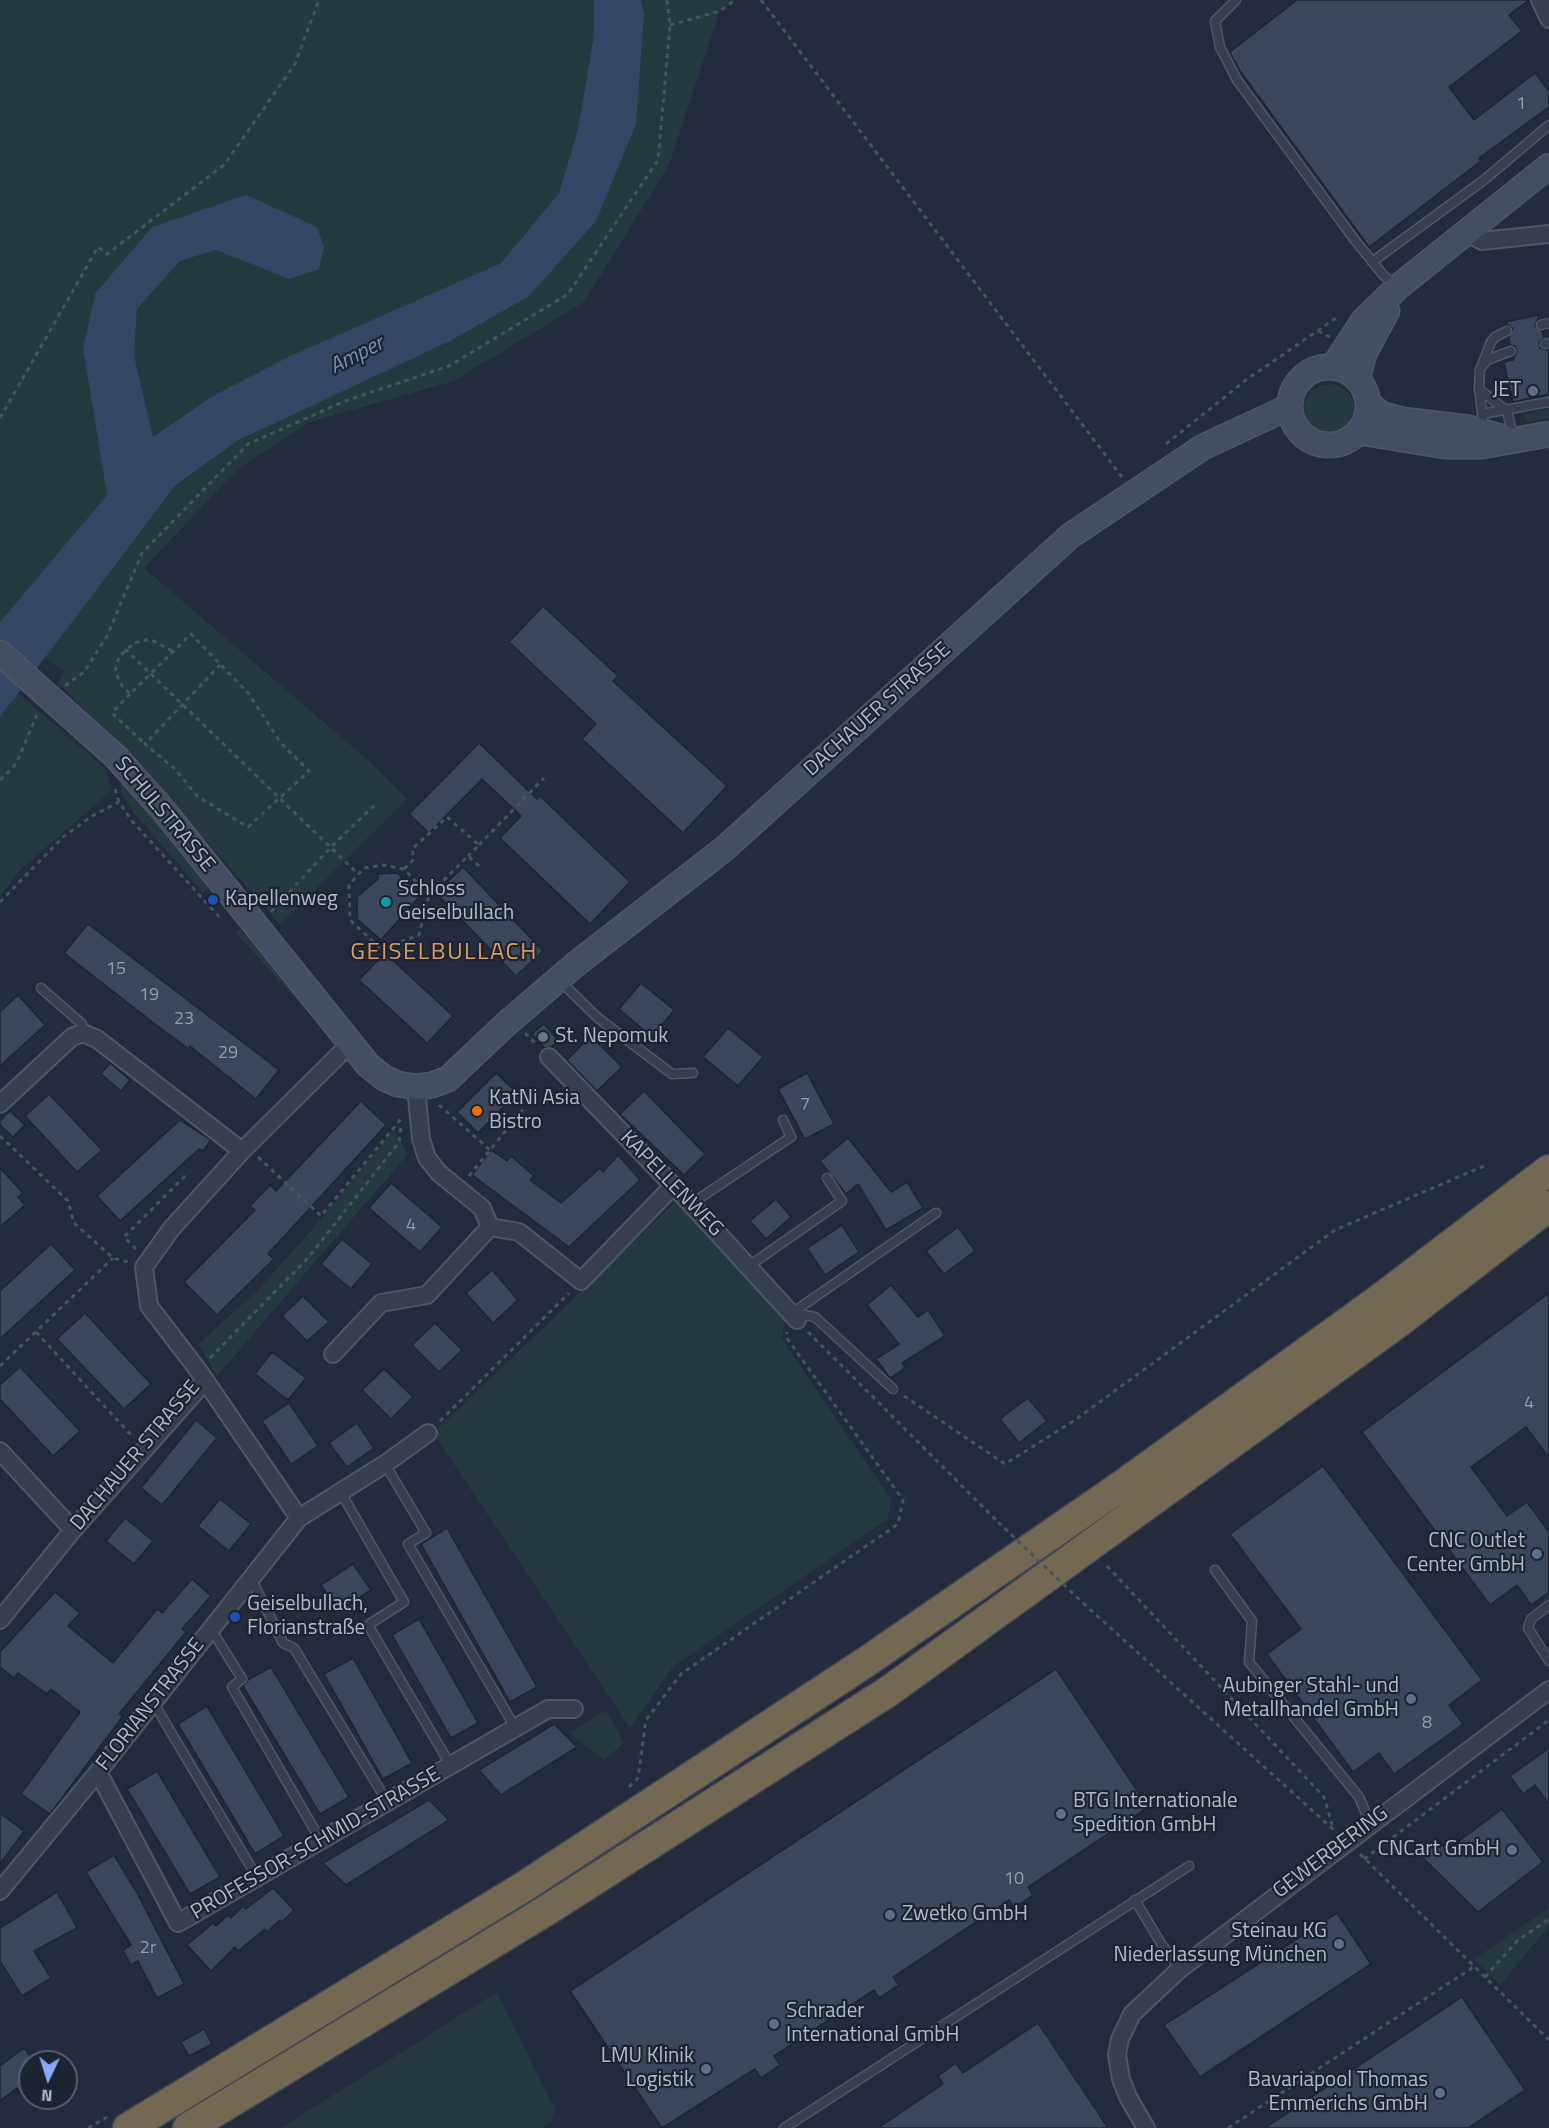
<!DOCTYPE html>
<html>
<head>
<meta charset="utf-8">
<style>
  body { margin:0 }
  #map { position:relative; width:1549px; height:2128px; overflow:hidden; background:#232b3d; font-family:"Titillium Web",sans-serif }
  canvas { display:block }
  .north { position:absolute; left:18px; top:2050px; width:60px; height:60px; box-sizing:border-box; background:#1c2331; border:2px solid #585f6d; border-radius:50%; rotate:184deg; font-size:16px; font-weight:700; line-height:24px; text-align:center; color:#b2b9c8 }
  .north::after { content:''; display:block; margin:auto; width:21px; height:27px; background:#86a9f9; clip-path:polygon(50% 0,100% 100%,50% 72%,0 100%) }
</style>
</head>
<body>
<div id="map">
<canvas width="1549" height="2128"></canvas>
<div class="north">N</div>
</div>
<script>
const ctx = document.querySelector('canvas').getContext('2d');
ctx.lineJoin = 'round';
function paint(path, color) { ctx.fillStyle = color; ctx.fill(path, 'evenodd'); }
const poly = rows => new Path2D(rows.map(r => 'M' + r).join(''));
function trace(path, color, width, dash) { ctx.strokeStyle = color; ctx.lineWidth = width; ctx.lineCap = dash ? 'butt' : 'round'; ctx.setLineDash(dash || []); ctx.stroke(path); }
function label(font, color, halo, rows, align = 'center') {
  ctx.font = font + ' "Titillium Web",sans-serif'; ctx.lineWidth = 4.5; ctx.setLineDash([]); ctx.textBaseline = 'middle'; ctx.strokeStyle = halo; ctx.fillStyle = color; for (const [text, x, y, turn = 0] of rows) {
    ctx.save(); ctx.translate(x, y); ctx.rotate((+turn || 0) * Math.PI / 180); ctx.textAlign = isNaN(turn) ? turn : align; if (halo) ctx.strokeText(text, 0, 0); ctx.fillText(text, 0, 0); ctx.restore();
  }
}
paint(poly([
  [0,0,594,0,594,34,578,129,559,193,501,263,288,357,211,397,153,438,134,355,137,309,180,261,216,250,289,279,246,195,83,349,107,495,0,622],
  [641,0,735,0,720,11,669,165,584,302,454,381,310,422,239,468,144,568,368,760,407,799,280,925,134,758,57,683,65,672,44,657,175,486,237,441,450,341,528,297,644,14],
  '1304 409a25 25 0 1 1 50 0a25 25 0 1 1-50 0Z',
  [1549,409,1549,418,1527,422,1525,418,1527,414],
  [18,693,106,769,112,790,20,870,0,897,0,717],
  [120,775,190,858,210,888,203,893,135,814,121,794],
  [240,929,324,1025,322,1028,236,933],
  [394,1129,408,1154,217,1376,198,1344,257,1291,321,1219],
  [677,1200,785,1316,782,1339,891,1499,888,1519,674,1666,630,1728,433,1433],
  [606,1710,624,1743,604,1760,569,1733],
  [1549,1908,1549,1926,1500,1985,1474,1959],
  [497,1992,555,2109,551,2122,541,2128,281,2128]
]), '#25393e');
paint(poly([
  [594,0,641,0,644,14,636,124,596,221,528,297,450,341,237,441,175,486,0,717,0,622,107,495,83,349,95,294,152,227,246,195,317,227,324,247,319,269,289,279,216,250,180,261,137,309,134,355,153,437,211,397,288,357,501,263,559,193,578,129,594,34]
]), '#364564');
const building = poly([
  [1297,0,1529,0,1509,15,1522,31,1449,87,1474,120,1535,73,1549,91,1549,107,1479,158,1481,161,1369,247,1240,71,1230,52,1297,0],
  [1539,315,1535,326,1542,331,1544,338,1539,342,1540,348,1549,351,1549,394,1513,402,1504,362,1513,360,1517,351,1515,346,1510,345,1509,337,1513,329,1505,322,1539,315],
  [543,606,618,676,613,681,727,786,683,833,582,739,596,724,509,642,543,606],
  [479,743,537,799,540,796,630,882,590,924,500,838,521,816,482,779,429,833,409,814,479,743],
  [463,867,543,951,516,976,436,893,463,867],
  [397,873,421,895,381,940,357,919,357,897,378,879,378,874,397,873],
  [88,924,279,1070,256,1099,190,1046,189,1049,155,1024,64,953,88,924],
  [385,953,453,1016,427,1043,359,980,385,953],
  [641,983,674,1010,652,1037,619,1009,641,983],
  [18,995,45,1025,0,1066,0,1012,18,995],
  [544,1024,559,1041,551,1047,545,1048,532,1034,544,1024],
  [728,1028,763,1057,738,1086,703,1057,728,1028],
  [591,1036,622,1067,597,1091,567,1060,591,1036],
  [110,1063,130,1080,121,1091,101,1074,110,1063],
  [496,1073,517,1093,478,1133,457,1112,496,1073],
  [807,1073,834,1124,805,1139,778,1089,807,1073],
  [644,1091,705,1154,684,1175,620,1114,644,1091],
  [49,1094,102,1150,77,1172,25,1116,49,1094],
  [361,1101,386,1125,268,1254,274,1259,217,1315,184,1282,255,1210,250,1206,270,1185,276,1191,361,1101],
  [10,1111,25,1125,13,1137,0,1125,0,1121,10,1111],
  [180,1120,211,1140,203,1151,199,1149,120,1221,97,1196,180,1120],
  [848,1138,891,1192,907,1182,923,1208,886,1230,858,1184,846,1194,820,1161,848,1138],
  [491,1150,507,1161,511,1156,534,1176,530,1180,561,1203,600,1168,603,1172,618,1155,640,1180,569,1247,472,1175,491,1150],
  [0,1168,23,1193,18,1197,25,1205,0,1227,0,1168],
  [391,1183,442,1227,420,1252,369,1208,391,1183],
  [776,1199,791,1217,766,1239,750,1221,776,1199],
  [842,1225,859,1252,825,1275,807,1248,842,1225],
  [958,1227,975,1251,944,1274,926,1251,958,1227],
  [342,1239,372,1264,351,1289,321,1264,342,1239],
  [51,1244,75,1270,0,1339,0,1291,51,1244],
  [492,1270,518,1300,493,1323,466,1293,492,1270],
  [891,1285,918,1317,928,1310,945,1336,902,1363,905,1368,890,1378,876,1359,899,1344,867,1305,891,1285],
  [1549,1293,1549,1458,1526,1427,1471,1467,1507,1516,1527,1502,1549,1532,1549,1592,1531,1605,1517,1585,1490,1605,1362,1432,1549,1293],
  [303,1296,329,1322,307,1341,282,1316,303,1296],
  [85,1313,151,1384,124,1409,57,1339,85,1313],
  [435,1323,462,1350,439,1372,412,1345,435,1323],
  [272,1352,306,1378,288,1400,255,1374,272,1352],
  [20,1367,80,1431,53,1456,0,1399,0,1385,20,1367],
  [384,1369,413,1397,391,1419,362,1390,384,1369],
  [1028,1398,1047,1421,1019,1443,1000,1419,1028,1398],
  [289,1403,318,1446,291,1464,262,1421,289,1403],
  [196,1420,217,1438,162,1505,141,1488,196,1420],
  [357,1423,374,1448,347,1467,329,1443,357,1423],
  [1323,1466,1482,1680,1449,1705,1463,1724,1394,1774,1379,1753,1353,1772,1267,1654,1301,1629,1230,1534,1323,1466],
  [220,1499,251,1524,229,1551,198,1526,220,1499],
  [125,1518,153,1541,134,1564,106,1541,125,1518],
  [447,1528,537,1687,510,1702,421,1544,447,1528],
  [353,1564,371,1590,339,1611,321,1585,353,1564],
  [192,1579,211,1596,182,1629,186,1632,119,1714,123,1716,50,1814,21,1794,80,1712,51,1689,47,1694,18,1673,14,1678,0,1667,0,1652,55,1592,80,1613,68,1626,113,1663,157,1609,162,1613,192,1579],
  [419,1619,478,1723,451,1738,392,1635,419,1619],
  [353,1658,412,1763,383,1779,324,1674,353,1658],
  [271,1667,349,1797,320,1814,243,1686,248,1680,271,1667],
  [1056,1669,1148,1807,1028,1887,1033,1895,1014,1908,1009,1900,893,1977,899,1985,879,1998,874,1990,774,2056,780,2065,761,2078,755,2069,662,2128,570,1991,1056,1669],
  [207,1706,284,1836,255,1854,178,1724,207,1706],
  [554,1724,577,1747,501,1795,479,1770,554,1724],
  [1549,1748,1549,1804,1535,1785,1523,1794,1510,1776,1549,1748],
  [157,1771,220,1877,190,1894,127,1789,157,1771],
  [429,1800,449,1820,346,1885,323,1863,429,1800],
  [1502,1809,1543,1862,1478,1912,1417,1852,1436,1838,1447,1850,1502,1809],
  [0,1813,24,1831,0,1864,0,1813],
  [114,1855,137,1893,184,1984,157,1998,138,1961,131,1965,123,1950,131,1945,86,1872,114,1855],
  [273,1888,294,1910,282,1922,280,1920,267,1932,265,1929,238,1951,235,1947,211,1971,187,1945,213,1923,216,1926,228,1915,231,1918,243,1906,246,1909,273,1888],
  [57,1892,77,1928,34,1951,51,1978,22,1996,0,1961,0,1928,57,1892],
  [1337,1913,1371,1964,1200,2077,1164,2025,1337,1913],
  [1462,1997,1525,2090,1468,2128,1265,2128,1462,1997],
  [1038,2023,1108,2128,878,2128,943,2084,938,2076,956,2063,963,2073,1038,2023],
  [204,2029,212,2044,189,2056,181,2042,204,2029],
  [24,2048,30,2056,30,2085,20,2092,17,2088,0,2101,0,2066,24,2048]
]);
paint(building, '#3c465a');
trace(building, '#1e2533', 1.5);
const lane = poly([
  [1236,0,1215,21,1220,47,1237,80,1354,239,1384,276,1398,286],
  [1372,262,1484,180,1549,125],
  [1541,325,1549,323],
  [1545,344,1549,343],
  [1511,351,1487,360,1480,369,1479,389,1507,411,1513,436],
  [1482,365,1491,342,1495,337,1507,331],
  [1479,389,1483,419],
  [1482,414,1549,402],
  [560,981,598,1018,672,1074,693,1073],
  [41,988,82,1024,83,1033],
  [691,1204,791,1137,783,1120],
  [749,1266,842,1201,827,1178],
  [792,1313,936,1213],
  [793,1313,815,1317,893,1389],
  [385,1464,426,1533,408,1544,516,1729],
  [340,1491,404,1602,368,1625,451,1766],
  [1215,1570,1252,1621,1249,1662,1359,1797,1370,1823],
  [251,1578,283,1643,294,1648,388,1803],
  [1549,1605,1531,1619,1528,1628,1549,1661],
  [211,1629,242,1679,232,1687,321,1841],
  [153,1702,258,1879],
  [1135,1900,1162,1945,1180,1969],
  [784,2128,1189,1866]
]);
const street = poly([
  [1540,0,1549,19],
  [1467,233,1482,241,1549,234],
  [549,1057,691,1204,797,1320],
  [416,1087,421,1139,427,1158,439,1173,482,1208,490,1227,519,1232,581,1281,673,1186],
  [0,1104,72,1037,83,1033,97,1039,242,1151],
  [333,1354,381,1303,427,1295,490,1227],
  [0,1451,73,1530],
  [299,1518,198,1370,149,1306,144,1267,172,1228,242,1151,350,1044],
  [0,1620,73,1530,205,1381],
  [98,1772,178,1923,548,1709,574,1709],
  [0,1891,98,1772,299,1518,385,1464,428,1433],
  [1146,2128,1128,2097,1121,2079,1117,2055,1120,2039,1132,2014,1180,1969,1549,1690]
]);
const secondary = poly([
  '1290 406a39 39 0 1 1 78 0a39 39 0 1 1-78 0Z',
  [1333,367,1363,321,1398,287,1549,166],
  [1357,379,1364,354,1387,311],
  [1368,403,1381,414,1403,420,1469,428,1505,438],
  [1359,432,1445,446,1482,446,1549,434],
  [0,653,116,757,164,811,368,1065,384,1078,398,1084,416,1087,432,1085,448,1079,505,1025,576,964,724,849,1070,536,1203,447,1289,407]
]);
const highway = poly([
  [128,2128,525,1886,866,1662,1124,1484,1380,1299,1549,1170],
  [188,2128,544,1912,889,1691,1396,1324,1549,1206]
]);
trace(lane, '#4f5664', 11);
trace(street, '#4f5664', 20);
trace(secondary, '#4f5664', 27);
trace(highway, '#3f4654', 33);
trace(poly([
  [761,0,1122,477],
  [670,25,720,11,735,0],
  [1318,331,1330,337],
  [0,418,98,247,107,254,224,165,295,64,319,0],
  [1166,444,1246,380,1339,316],
  [125,649,357,873],
  [172,651,150,639,134,643,119,657,115,671,122,686,130,694,191,634,248,693,281,743,309,771,248,827,197,796,175,769,145,744,220,665],
  [65,686,84,672,107,636,142,553,248,444,345,401,449,366,568,294,658,160,670,25,667,0],
  [130,694,112,713,145,744],
  [0,780,16,764,37,715],
  [115,789,119,802,132,821,222,920],
  [479,845,544,778],
  [404,869,414,859,412,849,447,817,479,845,468,856],
  [429,895,404,869,384,865,364,868,349,885,350,920,381,949,419,935,429,895,468,856,479,866],
  [0,902,63,837,92,816,119,802],
  [271,912,331,847,378,802],
  [525,1033,537,1045],
  [439,1105,490,1150],
  [0,1136,68,1201,74,1223,113,1258,128,1262],
  [258,1157,321,1216,401,1119],
  [469,1176,525,1107],
  [136,1249,124,1237,187,1174],
  [36,1332,132,1436],
  [808,1332,998,1522],
  [210,1358,308,1258,399,1142,401,1127],
  [0,1366,113,1258],
  [904,1396,1005,1464,1075,1420,1335,1230,1484,1166],
  [440,1421,569,1293],
  [1107,1566,1324,1797,1333,1828],
  [1083,1603,1335,1831],
  [629,1787,638,1778,646,1720,681,1674,898,1524,903,1500,786,1337,787,1332],
  [1360,1854,1549,2040],
  [1364,1859,1549,1720],
  [1485,1977,1518,1940,1549,1919],
  [88,2128,107,2117],
  [1228,2128,1475,1966]
]), '#43565b', 3, [4.5, 4.5]);
trace(lane, '#373e4d', 8);
trace(street, '#373e4d', 16);
trace(secondary, '#444c60', 24);
trace(highway, '#736953', 30);
trace(poly([
  [998,1522,1083,1603]
]), '#43565b', 3, [4.5, 4.5]);
for (const [x, y, r, color] of [
  [1533,391,6,"#5c6f8a"],
  [213,900,6,"#1a4fb4"],
  [386,902,6,"#0f9aa8"],
  [543,1037,6,"#6b7280"],
  [477,1111,6,"#e8710a"],
  [1537,1554,6,"#5c6f8a"],
  [235,1617,6,"#1a4fb4"],
  [1411,1699,6,"#5c6f8a"],
  [1061,1814,6,"#5c6f8a"],
  [1512,1850,6,"#5c6f8a"],
  [890,1915,6,"#5c6f8a"],
  [1339,1944,6,"#5c6f8a"],
  [774,2024,6,"#5c6f8a"],
  [706,2069,6,"#5c6f8a"],
  [1440,2093,6,"#5c6f8a"]
]) { const dot = new Path2D(); dot.arc(x, y, r, 0, 2 * Math.PI); ctx.fillStyle = color; ctx.fill(dot); trace(dot, '#1c2331', 2); }
label('18px', '#949cac', null, [
  ["1",1521,105],
  ["15",116,970],
  ["19",149,996],
  ["23",184,1020],
  ["29",228,1054],
  ["7",805,1106],
  ["4",411,1226],
  ["4",1529,1404],
  ["8",1427,1724],
  ["10",1014,1880],
  ["2r",148,1949]
]);
label('21px', '#b2b9c8', '#1c2331', [
  ["JET",1521,391,"right"],
  ["Schloss",398,890],
  ["Geiselbullach",398,914],
  ["Kapellenweg",225,900],
  ["St. Nepomuk",555,1037],
  ["KatNi Asia",489,1099],
  ["Bistro",489,1123],
  ["CNC Outlet",1525,1542,"right"],
  ["Center GmbH",1525,1566,"right"],
  ["Geiselbullach,",247,1605],
  ["Florianstraße",247,1629],
  ["Aubinger Stahl- und",1399,1687,"right"],
  ["Metallhandel GmbH",1399,1711,"right"],
  ["BTG Internationale",1073,1802],
  ["Spedition GmbH",1073,1826],
  ["CNCart GmbH",1500,1850,"right"],
  ["Zwetko GmbH",902,1915],
  ["Steinau KG",1327,1932,"right"],
  ["Niederlassung München",1327,1956,"right"],
  ["Schrader",786,2012],
  ["International GmbH",786,2036],
  ["LMU Klinik",694,2057,"right"],
  ["Logistik",694,2081,"right"],
  ["Bavariapool Thomas",1428,2081,"right"],
  ["Emmerichs GmbH",1428,2105,"right"]
], 'left');
label('21px', '#b2b9c8', '#1c2331', [
  ["DACHAUER STRASSE",878,710,-42],
  ["SCHULSTRASSE",164,815,50],
  ["KAPELLENWEG",671,1184,46],
  ["DACHAUER STRASSE",136,1456,-50],
  ["FLORIANSTRASSE",151,1705,-52],
  ["PROFESSOR-SCHMID-STRASSE",316,1844,-30],
  ["GEWERBERING",1331,1853,-37]
]);
label('italic 22px', '#798cb1', '#1c2331', [
  ["Amper",357,356,-27]
]);
ctx.letterSpacing = '1.5px';
label('24px', '#d69d5f', '#1c2331', [
  ["GEISELBULLACH",444,953]
]);
ctx.letterSpacing = '0px';
</script>
</body>
</html>
